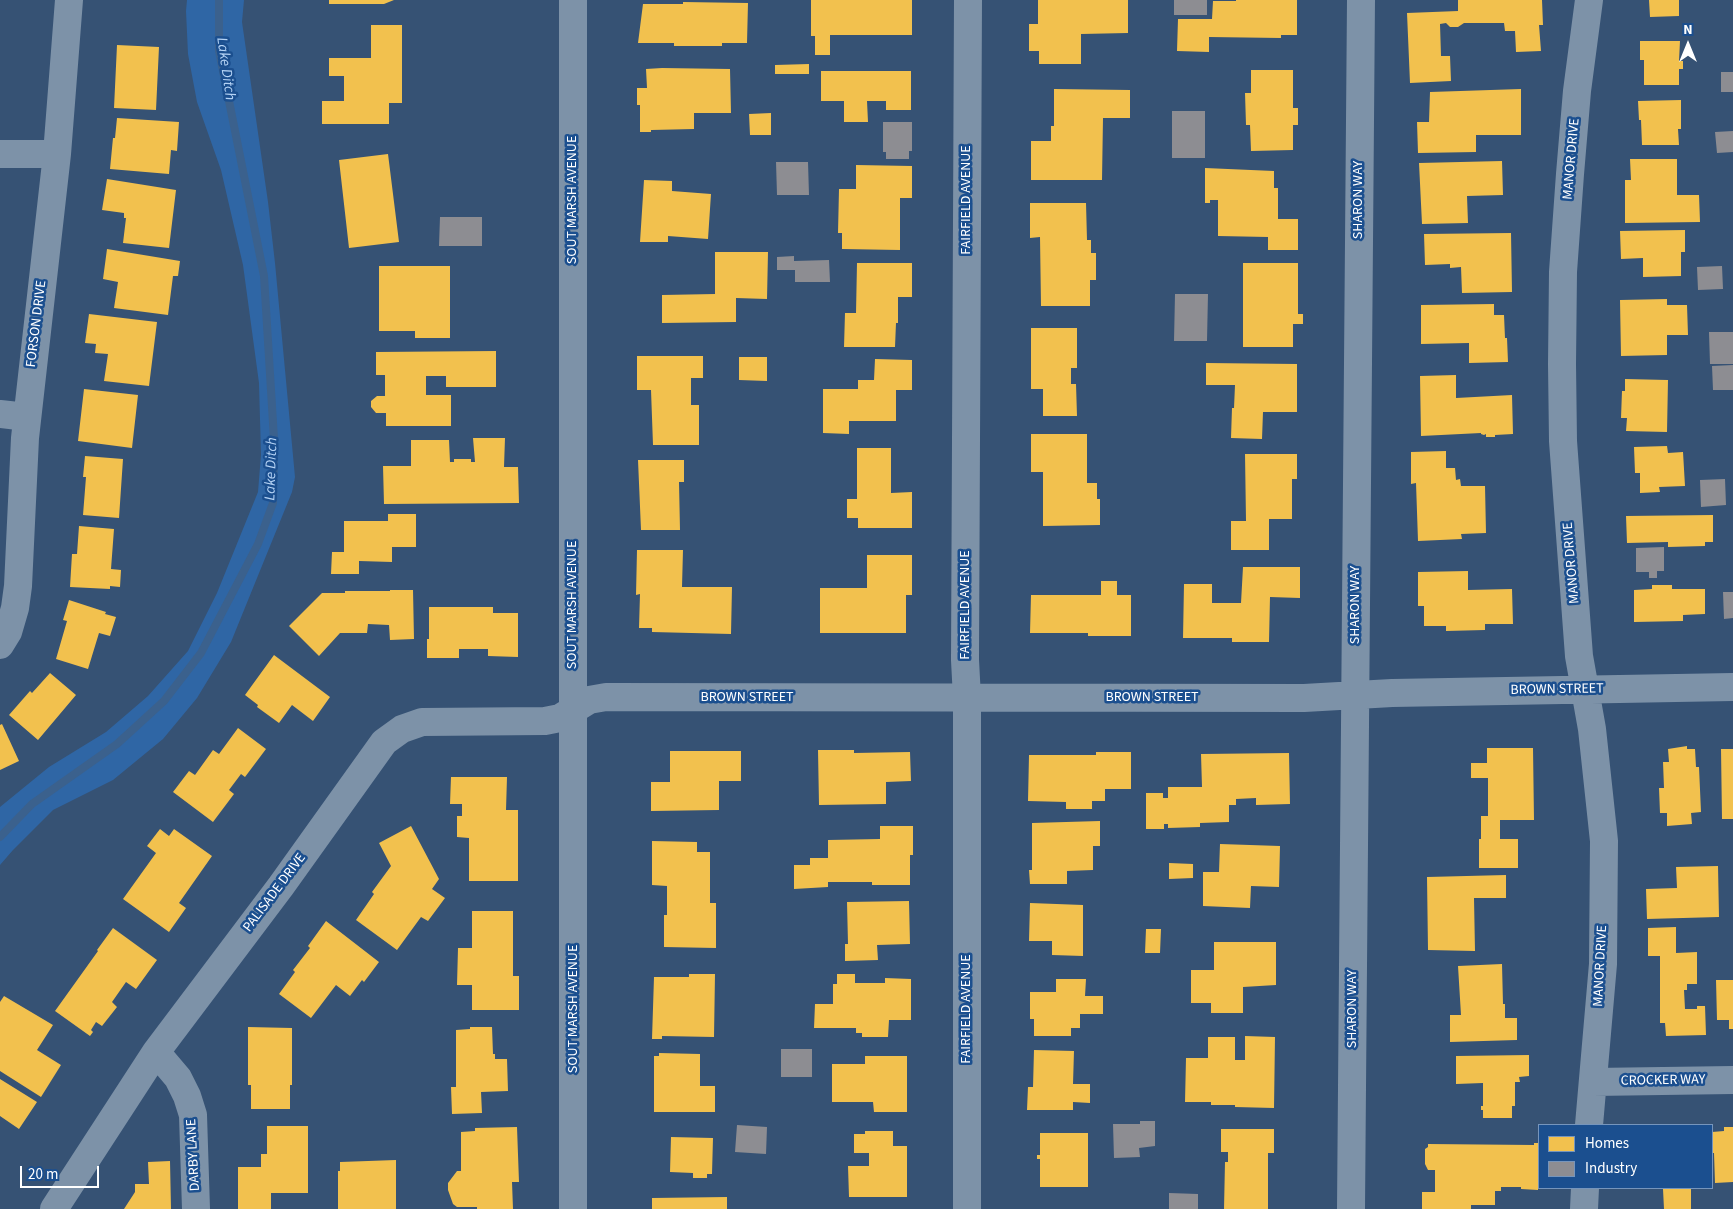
<!DOCTYPE html>
<html>
<head>
<meta charset="utf-8">
<style>
  body { margin:0 }
  #map { position:relative; width:1733px; height:1209px; overflow:hidden; background:#365274; font-family:"Source Sans 3",sans-serif }
  canvas { display:block }
  .legend { position:absolute; left:1538px; top:1124px; width:175px; height:65px; box-sizing:border-box; background:#1b4f8f; border:1px solid #7695bc; margin:0; padding:6px 9px; list-style:none; font-size:15px; color:#fff }
  .legend li { display:flex; align-items:center; gap:10px; height:25px }
  .legend b { width:25px; border:1px solid #7695bc }
  .north { position:absolute; left:1663px; top:20px; width:50px; height:50px; -webkit-text-stroke:4px #1b4f8f; paint-order:stroke; rotate:0deg; font-size:14px; font-weight:700; line-height:20px; text-align:center; color:#fff }
  .north::after { content:''; display:block; margin:auto; width:18px; height:22px; background:#fff; clip-path:polygon(50% 0,100% 100%,50% 72%,0 100%) }
  .scale { position:absolute; left:20px; top:1166px; width:79px; height:22px; box-sizing:border-box; border:2px solid #fff; border-top:0; padding-left:6px; font-size:15px; line-height:18px; white-space:nowrap; color:#fff; -webkit-text-stroke:4px #1b4f8f; paint-order:stroke }
</style>
</head>
<body>
<div id="map">
<canvas width="1733" height="1209"></canvas>
<ul class="legend">
<li><b style="height:14px;background:#f2c14e"></b>Homes</li>
<li><b style="height:14px;background:#8d8d92"></b>Industry</li>
</ul>
<div class="north">N</div>
<div class="scale">20 m</div>
</div>
<script>
const ctx = document.querySelector('canvas').getContext('2d');
ctx.lineJoin = 'round';
function paint(path, color) { ctx.fillStyle = color; ctx.fill(path, 'evenodd'); }
const poly = rows => new Path2D(rows.map(r => 'M' + r).join(''));
function trace(path, color, width, dash) { ctx.strokeStyle = color; ctx.lineWidth = width; ctx.lineCap = dash ? 'butt' : 'round'; ctx.setLineDash(dash || []); ctx.stroke(path); }
function label(font, color, halo, rows, align = 'center') {
  ctx.font = font + ' "Source Sans 3",sans-serif'; ctx.lineWidth = 5; ctx.setLineDash([]); ctx.textBaseline = 'middle'; ctx.strokeStyle = halo; ctx.fillStyle = color; for (const [text, x, y, turn = 0] of rows) {
    ctx.save(); ctx.translate(x, y); ctx.rotate((+turn || 0) * Math.PI / 180); ctx.textAlign = isNaN(turn) ? turn : align; if (halo) ctx.strokeText(text, 0, 0); ctx.fillText(text, 0, 0); ctx.restore();
  }
}
paint(poly([
  [187,0,244,0,242,22,268,202,275,263,295,477,292,492,231,642,197,698,163,739,113,780,53,810,13,850,0,865,0,807,49,767,106,732,148,696,188,651,217,593,258,492,261,455,259,383,243,265,221,170,197,102,188,54,186,11]
]), '#2f66a5');
paint(poly([
  [329,0,394,0,384,4,329,4],
  [811,0,912,0,912,35,830,35,830,55,815,55,815,36,811,36],
  [1038,0,1128,0,1128,33,1081,34,1081,64,1039,64,1039,51,1029,51,1029,24,1038,24],
  [1236,0,1297,0,1297,35,1281,35,1281,38,1209,37,1209,52,1177,51,1178,19,1212,19,1213,1,1236,1],
  [1458,0,1542,0,1543,25,1539,25,1541,51,1516,52,1515,31,1505,31,1504,23,1464,23,1458,27,1450,27,1446,23,1440,24,1441,56,1450,56,1451,81,1410,83,1407,13,1458,11],
  [1649,0,1679,0,1679,16,1650,17],
  [683,2,748,3,747,43,722,43,722,46,674,46,674,43,638,43,643,4,683,4],
  [371,25,402,25,402,103,389,103,389,124,322,124,322,101,344,101,344,76,329,76,329,58,371,58],
  [1640,41,1680,41,1679,61,1683,61,1683,69,1679,69,1679,85,1644,85,1644,60,1640,60],
  [117,45,159,47,156,110,114,108],
  [809,64,809,74,775,74,775,65],
  [662,68,730,69,731,113,694,113,694,129,651,130,651,132,640,132,640,105,637,105,637,88,647,88,646,69],
  [1251,70,1293,70,1293,108,1298,108,1298,125,1293,125,1293,150,1251,151,1250,125,1246,125,1245,93,1251,93],
  [821,71,911,71,911,110,886,110,886,101,867,101,868,122,844,122,844,101,821,101],
  [1054,89,1130,90,1130,118,1103,118,1102,180,1031,180,1031,141,1051,141,1051,126,1054,126],
  [1521,89,1521,135,1476,135,1476,152,1418,153,1417,122,1429,122,1430,92],
  [1681,100,1681,129,1678,129,1679,145,1642,145,1641,120,1639,120,1638,101],
  [771,113,771,135,750,135,749,114],
  [117,118,179,122,177,151,171,150,169,174,110,169,113,138,115,138],
  [388,154,399,242,349,248,339,160],
  [1630,159,1677,159,1677,195,1699,195,1700,222,1625,223,1625,180,1631,180],
  [1502,161,1503,195,1467,196,1468,223,1422,224,1419,163],
  [856,165,912,166,912,198,900,198,900,250,842,249,842,233,838,233,839,189,856,189],
  [1205,168,1274,171,1274,188,1278,188,1278,219,1298,219,1298,250,1268,250,1268,237,1218,236,1218,200,1210,200,1210,203,1205,203],
  [107,179,176,190,169,248,123,243,126,218,124,218,124,213,102,210],
  [644,180,672,181,672,191,711,194,708,239,668,236,668,242,640,242],
  [1030,203,1086,203,1087,240,1091,240,1091,253,1096,253,1096,280,1090,280,1090,306,1041,306,1040,237,1030,238],
  [1685,230,1685,252,1681,252,1681,276,1643,277,1643,258,1621,259,1620,231],
  [1511,233,1512,292,1462,293,1461,267,1450,268,1450,264,1425,265,1424,234],
  [107,249,180,261,178,276,173,276,168,315,114,308,118,282,103,279],
  [715,252,768,252,767,299,736,298,736,322,662,323,662,295,715,294],
  [857,263,912,263,912,297,898,297,898,323,896,323,895,347,844,347,845,313,856,313],
  [1243,263,1298,263,1298,314,1303,314,1303,324,1293,324,1293,347,1243,347],
  [379,266,450,266,450,338,415,338,415,331,379,331],
  [1667,299,1667,305,1687,305,1688,335,1667,335,1667,355,1621,356,1620,300],
  [1494,304,1494,315,1504,315,1505,338,1507,338,1508,362,1469,363,1469,343,1421,344,1421,305],
  [89,314,157,322,149,386,104,381,108,354,95,353,96,344,85,343],
  [1031,328,1077,328,1077,368,1071,368,1071,384,1076,384,1077,416,1043,416,1043,389,1031,389],
  [496,351,496,387,446,387,446,376,426,376,426,395,451,395,451,426,386,426,386,413,376,413,371,407,371,401,377,396,385,396,385,375,376,375,376,352],
  [637,356,703,356,703,378,691,378,691,405,699,405,699,445,653,445,651,390,637,390],
  [739,357,767,357,767,381,739,380],
  [875,359,912,360,912,390,896,390,896,421,849,421,849,434,823,433,823,389,858,389,858,380,874,380],
  [1206,363,1297,364,1297,412,1263,412,1262,439,1231,438,1232,408,1234,408,1235,385,1206,385],
  [1456,375,1456,398,1512,395,1513,434,1495,435,1495,437,1486,437,1486,434,1484,435,1481,434,1481,433,1421,436,1420,376],
  [1625,379,1668,380,1667,432,1626,431,1627,418,1621,418,1622,391,1625,391],
  [84,389,138,395,132,448,78,441],
  [1031,434,1087,434,1087,483,1097,483,1097,499,1100,499,1100,525,1043,526,1043,472,1031,472],
  [473,438,505,438,504,467,518,467,519,503,384,504,383,466,411,466,411,440,449,440,450,462,454,462,454,459,471,459,471,462,475,462],
  [1667,446,1668,453,1683,452,1685,486,1659,487,1660,492,1640,493,1640,473,1635,473,1634,447],
  [857,448,891,448,891,493,912,492,912,528,858,528,858,518,847,518,847,499,857,499],
  [1446,451,1446,468,1455,468,1456,480,1460,479,1461,486,1485,486,1486,533,1461,534,1462,539,1418,541,1416,483,1411,484,1411,452],
  [1245,454,1297,454,1297,479,1292,479,1292,519,1269,519,1269,550,1231,550,1231,521,1246,521],
  [85,456,123,459,119,518,83,515,86,477,83,477],
  [638,460,684,460,684,482,679,482,680,530,641,530],
  [388,514,416,514,416,547,392,547,392,562,359,561,359,574,331,574,332,552,344,552,344,521,388,521],
  [1713,515,1713,542,1705,542,1705,546,1668,547,1668,542,1627,543,1626,516],
  [79,526,114,529,111,569,121,570,120,587,110,586,110,589,70,587,72,554,77,554],
  [637,550,683,550,682,587,732,587,731,634,652,632,652,628,639,628,640,594,636,595],
  [867,555,912,555,912,595,906,595,906,633,820,633,820,588,867,588],
  [1243,567,1300,567,1300,598,1270,597,1269,642,1232,642,1232,638,1183,638,1184,584,1212,584,1212,603,1241,603],
  [1468,571,1468,590,1512,589,1513,624,1485,624,1485,630,1446,631,1446,626,1424,626,1424,606,1418,606,1418,572],
  [1101,581,1117,581,1117,595,1131,595,1131,636,1088,636,1088,633,1030,633,1031,595,1101,595],
  [1652,585,1672,585,1672,589,1705,589,1705,614,1683,615,1683,621,1634,622,1634,590,1652,589],
  [390,590,413,590,414,639,390,640,389,625,368,624,367,633,340,633,319,656,289,626,322,593,345,593,345,591,390,591],
  [69,600,106,612,105,614,116,617,110,636,99,633,88,669,56,659,67,621,63,620],
  [429,607,493,607,493,613,518,613,518,657,488,656,488,649,459,649,459,658,427,658,427,639,429,639],
  [274,655,330,697,313,721,292,705,279,723,257,707,258,705,245,695],
  [50,673,76,695,38,740,9,715,30,691,32,693],
  [2,724,19,761,0,770,0,725],
  [238,728,266,749,245,777,241,774,229,790,234,794,213,822,173,792,189,771,195,775,213,750,219,754],
  [1687,746,1687,749,1695,749,1696,767,1699,767,1701,812,1691,813,1692,824,1667,826,1667,813,1660,813,1659,788,1664,788,1663,762,1669,762,1668,749],
  [1487,748,1533,748,1534,820,1500,820,1500,839,1518,839,1518,868,1479,868,1479,839,1481,839,1481,816,1488,816,1488,778,1471,778,1471,763,1487,763],
  [1721,749,1733,749,1733,819,1722,819],
  [818,750,854,750,854,753,910,752,911,781,886,782,886,804,819,805],
  [670,751,741,751,741,781,719,781,719,810,651,811,651,782,670,782],
  [1096,752,1131,752,1131,789,1105,789,1105,801,1092,801,1092,809,1066,809,1066,802,1028,801,1029,755,1096,755],
  [1289,753,1290,804,1256,805,1256,798,1236,799,1236,805,1229,805,1229,822,1200,823,1200,827,1168,828,1168,824,1164,824,1164,829,1146,829,1146,793,1163,793,1163,798,1168,798,1168,787,1202,787,1201,754],
  [451,777,507,777,506,810,518,810,518,881,469,881,469,838,457,837,457,816,462,816,462,804,450,804],
  [1100,821,1100,846,1093,846,1093,870,1067,871,1067,884,1030,884,1029,870,1032,870,1032,823],
  [411,826,439,879,432,889,445,898,428,921,421,917,397,950,356,920,374,894,372,892,391,866,379,843],
  [880,826,913,826,913,855,910,855,910,885,872,885,872,882,828,882,828,887,794,889,794,865,810,865,810,858,828,858,828,840,880,839],
  [160,829,169,836,174,829,212,856,179,903,186,908,169,932,123,899,156,853,147,846],
  [652,841,697,842,697,852,710,852,710,903,716,903,716,948,664,947,664,915,667,915,667,886,652,885],
  [1220,844,1280,846,1279,887,1251,886,1250,908,1203,906,1203,872,1219,872],
  [1169,863,1193,864,1193,878,1169,879],
  [1718,866,1719,917,1647,919,1646,889,1677,888,1676,867],
  [1506,875,1506,898,1474,898,1475,951,1428,950,1427,877],
  [909,901,910,944,877,945,878,960,845,961,845,944,848,944,847,902],
  [1030,903,1083,905,1083,956,1052,955,1052,941,1029,941],
  [472,911,513,911,513,976,519,976,519,1010,472,1010,472,985,457,985,458,948,472,948],
  [326,921,379,962,364,982,362,980,350,996,336,985,311,1018,279,994,295,972,293,970,310,948,308,946],
  [1676,927,1676,953,1697,952,1697,984,1687,984,1687,990,1684,990,1685,1009,1697,1009,1697,1006,1705,1006,1706,1035,1666,1036,1665,1023,1660,1023,1660,956,1648,956,1648,928],
  [113,928,157,960,136,989,126,982,112,1002,117,1007,102,1026,96,1022,91,1030,93,1032,90,1036,55,1011,98,951,97,950],
  [1146,929,1161,929,1160,953,1145,953],
  [1214,942,1276,942,1276,985,1243,987,1243,1013,1211,1013,1211,1003,1191,1003,1191,970,1214,970],
  [1502,964,1503,1004,1505,1004,1505,1018,1517,1018,1517,1040,1450,1042,1450,1015,1461,1015,1458,966],
  [689,974,715,974,714,1037,662,1036,662,1039,652,1039,654,977,689,977],
  [837,974,855,974,855,983,885,983,885,978,911,979,911,1020,889,1020,888,1037,862,1037,862,1033,856,1033,856,1028,814,1028,815,1004,833,1004,833,984,837,984],
  [1056,979,1086,979,1085,996,1103,996,1103,1014,1080,1014,1080,1028,1071,1028,1071,1036,1034,1036,1034,1019,1030,1019,1030,992,1056,992],
  [1716,980,1733,980,1733,1029,1729,1029,1729,1020,1717,1020],
  [4,996,53,1025,37,1050,61,1065,41,1097,0,1071,0,1002],
  [248,1027,292,1028,292,1085,290,1085,290,1109,251,1109,251,1085,248,1085],
  [470,1027,492,1027,493,1054,495,1054,495,1059,507,1059,508,1091,481,1092,482,1113,452,1114,451,1087,456,1087,456,1030,470,1029],
  [1245,1036,1275,1037,1274,1108,1235,1107,1235,1105,1211,1105,1211,1102,1185,1102,1186,1058,1208,1058,1208,1037,1235,1037,1235,1060,1245,1060],
  [1034,1050,1074,1051,1073,1084,1090,1084,1090,1103,1073,1102,1073,1110,1027,1110,1028,1087,1033,1087],
  [659,1053,700,1054,700,1086,715,1086,715,1112,654,1112,654,1056,659,1056],
  [1529,1055,1529,1076,1519,1077,1520,1082,1515,1082,1515,1106,1512,1106,1512,1118,1483,1118,1483,1110,1481,1110,1481,1106,1483,1106,1483,1083,1456,1084,1456,1056],
  [865,1056,907,1056,907,1112,874,1112,873,1102,832,1102,832,1064,865,1064],
  [0,1079,37,1102,19,1129,0,1116],
  [267,1126,308,1126,308,1193,271,1193,271,1209,238,1209,238,1167,261,1167,261,1154,267,1154],
  [517,1127,519,1182,512,1182,513,1209,477,1209,477,1207,457,1207,453,1204,448,1190,448,1183,457,1171,461,1171,461,1132,475,1131,475,1128],
  [1724,1127,1733,1127,1733,1182,1715,1183,1714,1153,1712,1153,1712,1132,1724,1131],
  [1221,1129,1274,1129,1274,1153,1268,1153,1268,1209,1224,1209,1225,1162,1228,1162,1228,1152,1221,1152],
  [865,1131,893,1131,893,1146,907,1146,907,1197,849,1197,848,1166,869,1166,869,1153,854,1153,854,1134,865,1134],
  [1040,1133,1088,1133,1088,1187,1040,1187,1040,1159,1037,1159,1037,1155,1040,1155],
  [671,1137,713,1138,712,1174,707,1174,707,1178,693,1178,693,1173,670,1172],
  [1534,1143,1538,1143,1538,1190,1521,1189,1521,1187,1501,1187,1501,1191,1495,1191,1495,1205,1471,1205,1471,1209,1422,1209,1422,1192,1435,1192,1435,1170,1428,1170,1425,1164,1425,1149,1428,1147,1428,1144,1534,1145],
  [396,1160,396,1209,338,1209,338,1171,340,1171,340,1162],
  [170,1161,171,1209,124,1209,135,1192,135,1184,149,1184,148,1162],
  [1668,1188,1691,1189,1691,1209,1664,1209,1663,1189],
  [727,1197,727,1209,652,1209,652,1198]
]), '#f2c14e');
paint(poly([
  [1174,0,1207,0,1207,15,1174,15],
  [1721,72,1733,72,1733,92,1721,92],
  [1172,111,1205,111,1205,158,1172,158],
  [883,122,912,122,912,151,909,151,909,159,886,159,886,152,883,152],
  [1733,131,1733,152,1717,153,1715,132],
  [776,162,808,162,809,195,777,195],
  [440,217,482,217,482,246,439,246],
  [794,256,794,261,829,260,830,282,795,282,795,270,777,270,777,257],
  [1722,266,1723,289,1698,290,1697,267],
  [1175,294,1208,294,1207,341,1174,341],
  [1709,332,1733,332,1733,364,1710,364],
  [1733,365,1733,390,1713,390,1712,366],
  [1725,479,1726,505,1701,507,1700,480],
  [1664,547,1664,571,1657,571,1657,578,1649,578,1649,572,1636,572,1636,548],
  [1723,592,1733,592,1733,618,1724,619],
  [781,1049,812,1049,812,1077,781,1077],
  [1140,1121,1155,1121,1155,1146,1139,1148,1140,1157,1114,1158,1113,1124,1140,1124],
  [737,1125,767,1127,766,1154,735,1152],
  [1169,1193,1198,1194,1198,1209,1169,1209]
]), '#8d8d92');
trace(poly([
  [0,837,32,804,117,744,164,701,201,653,258,544,273,503,274,439,264,276,219,51,219,0]
]), '#3b618d', 8);
trace(poly([
  [573,0,573,1209],
  [1589,0,1577,91,1570,174,1563,272,1562,364,1563,441,1579,656,1592,729,1604,841,1603,964,1589,1125],
  [0,154,57,154],
  [0,414,27,417],
  [0,645,8,632,15,608,18,586,25,438,57,154,69,0],
  [156,1052,178,1078,187,1096,193,1115,196,1209],
  [1593,1082,1733,1080],
  [54,1209,156,1052,281,886,384,742,402,729,422,722,545,721,560,718,589,700,606,697,1304,698,1392,693,1733,687],
  [967,1209,967,698,965,660,968,0],
  [1351,1209,1361,0],
  [1584,1209,1585,1188]
]), '#7d92a8', 28);
label('14px', '#fff', '#1b4f8f', [
  ["MANOR DRIVE",1572,159,-85],
  ["SOUT MARSH AVENUE",573,200,-90],
  ["FAIRFIELD AVENUE",967,200,-90],
  ["SHARON WAY",1359,200,-90],
  ["FORSON DRIVE",37,324,-83],
  ["MANOR DRIVE",1572,563,-95],
  ["SOUT MARSH AVENUE",573,605,-90],
  ["FAIRFIELD AVENUE",966,605,-90],
  ["SHARON WAY",1356,605,-90],
  ["BROWN STREET",1557,690,-1],
  ["BROWN STREET",747,698],
  ["BROWN STREET",1152,698],
  ["PALISADE DRIVE",275,893,-53],
  ["MANOR DRIVE",1601,966,-87],
  ["SOUT MARSH AVENUE",574,1009,-90],
  ["FAIRFIELD AVENUE",967,1009,-90],
  ["SHARON WAY",1353,1009,-90],
  ["CROCKER WAY",1663,1081,-1],
  ["DARBY LANE",194,1155,-93]
]);
label('italic 15px', '#b5d3f5', '#1b4f8f', [
  ["Lake Ditch",225,69,82],
  ["Lake Ditch",272,469,-88]
]);
</script>
</body>
</html>
